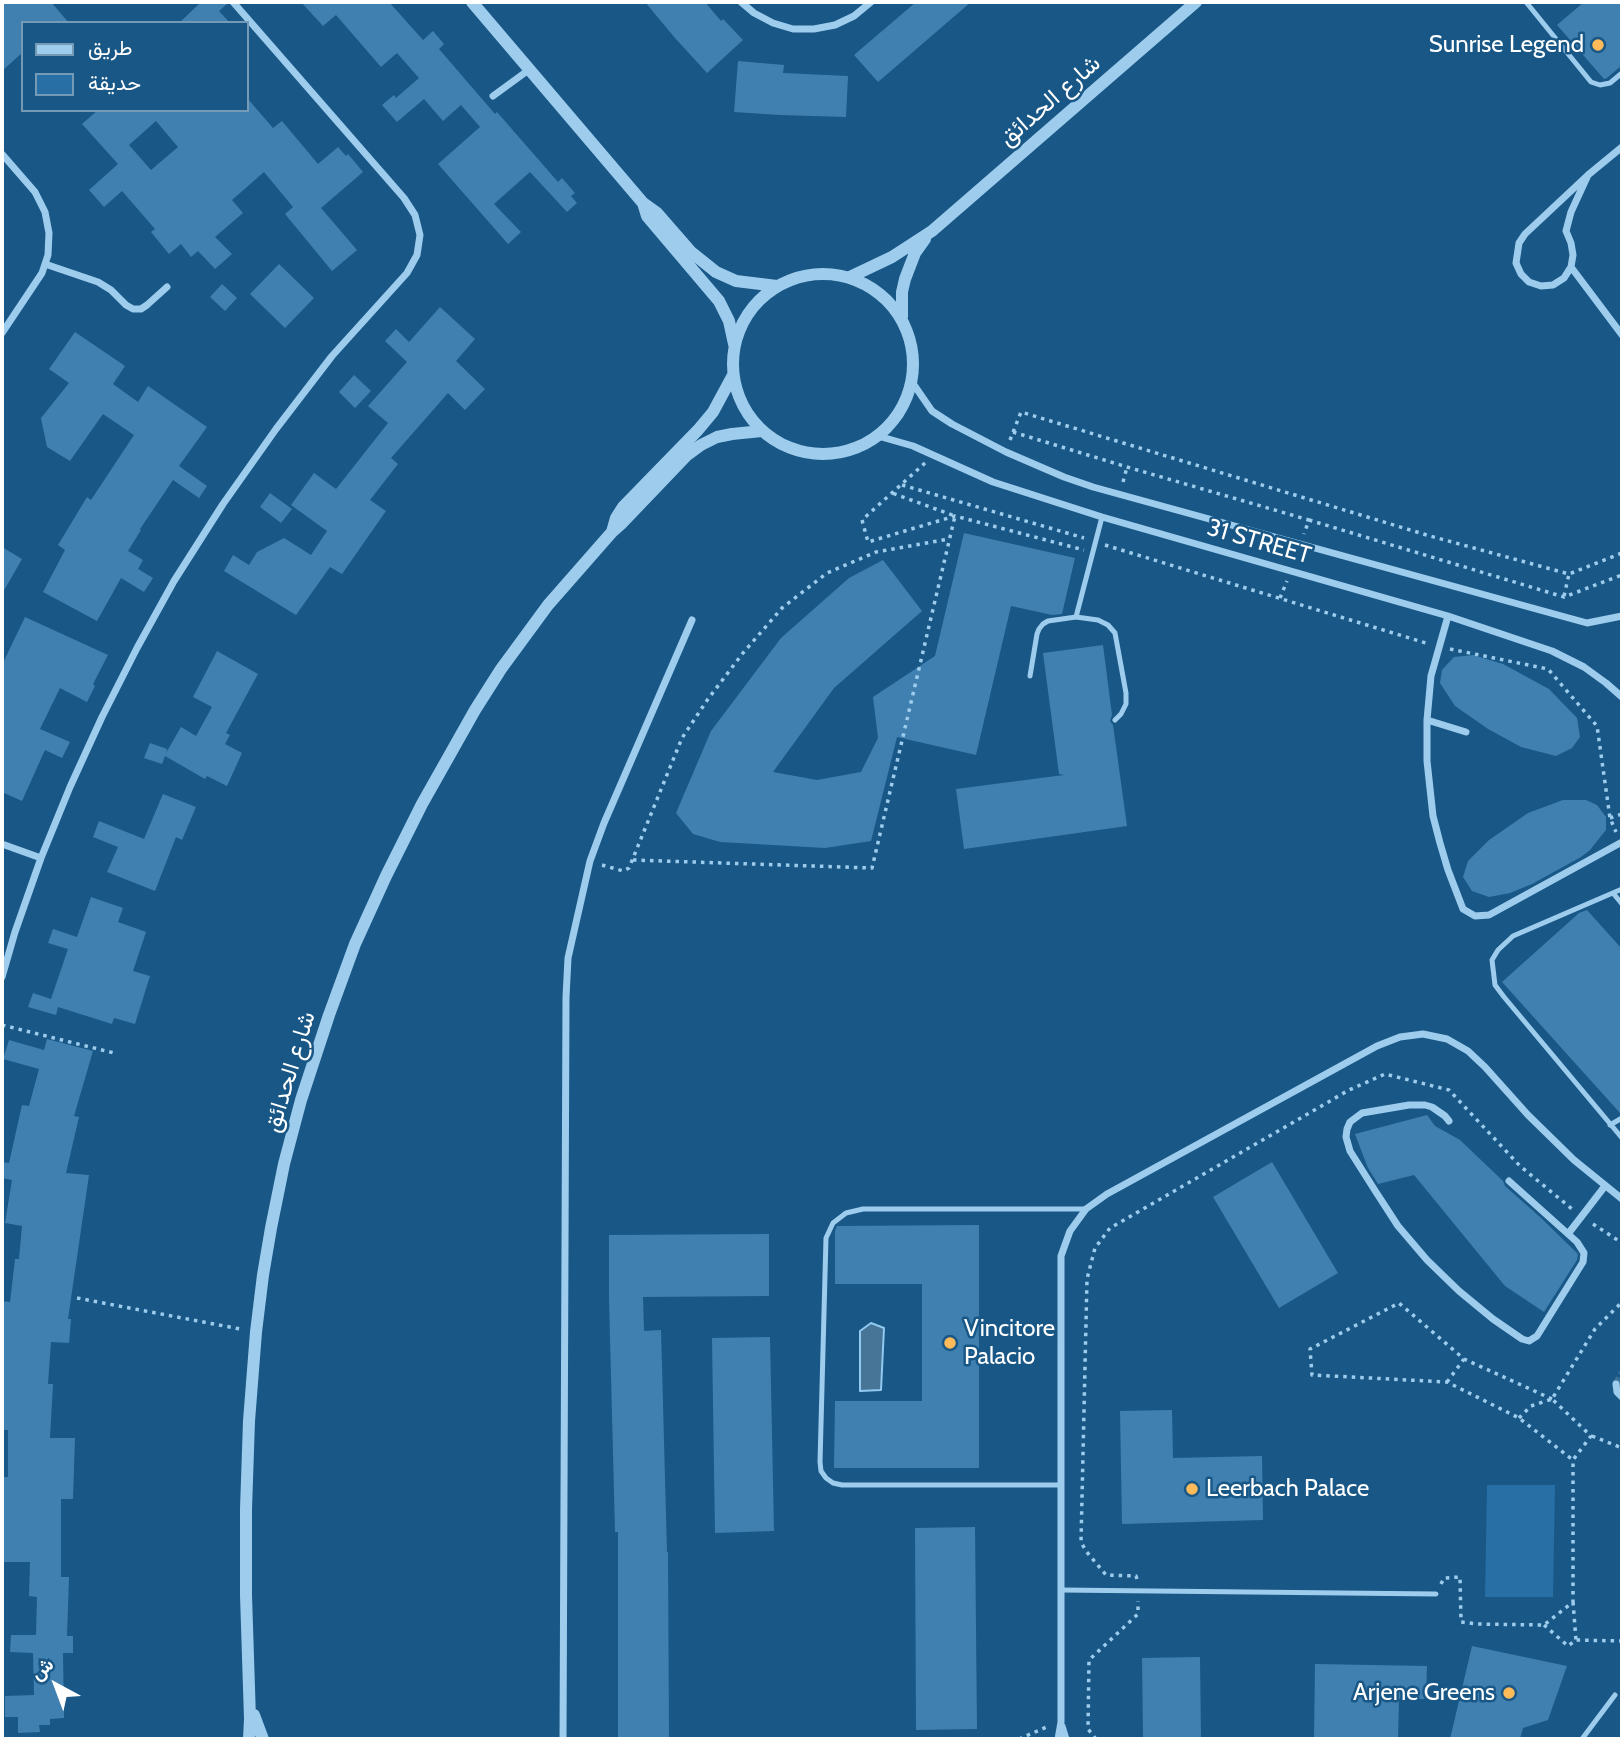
<!DOCTYPE html>
<html>
<head>
<meta charset="utf-8">
<style>
  body { margin:0 }
  #map { position:relative; width:1624px; height:1741px; overflow:hidden; background:#185786; font-family:Cabin,Vazirmatn,sans-serif }
  canvas { display:block }
  .frame { position:absolute; inset:0; border:4px solid #fff; pointer-events:none }
  .legend { position:absolute; left:21px; top:21px; width:228px; height:91px; box-sizing:border-box; background:#185786; border:2px solid #749ab6; margin:0; padding:9px 12px; list-style:none; font-size:21px; color:#fff }
  .legend li { display:flex; align-items:center; gap:14px; height:35px }
  .legend b { width:35px; border:2px solid #749ab6 }
  .north { position:absolute; left:21px; top:1650px; width:70px; height:70px; -webkit-text-stroke:5px #185786; paint-order:stroke; rotate:319deg; font-size:19px; font-weight:700; line-height:28px; text-align:center; color:#fff }
  .north::after { content:''; display:block; margin:auto; width:24px; height:32px; background:#fff; clip-path:polygon(50% 0,100% 100%,50% 72%,0 100%) }
</style>
</head>
<body>
<div id="map">
<canvas width="1624" height="1741"></canvas>
<div class="frame"></div>
<ul class="legend">
<li><b style="height:9px;background:#9ecced"></b>طريق</li>
<li><b style="height:19px;background:#276fa4"></b>حديقة</li>
</ul>
<div class="north">ش</div>
</div>
<script>
const ctx = document.querySelector('canvas').getContext('2d');
ctx.lineJoin = 'round';
function paint(path, color) { ctx.fillStyle = color; ctx.fill(path, 'evenodd'); }
const poly = rows => new Path2D(rows.map(r => 'M' + r).join(''));
function trace(path, color, width, dash) { ctx.strokeStyle = color; ctx.lineWidth = width; ctx.lineCap = dash ? 'butt' : 'round'; ctx.setLineDash(dash || []); ctx.stroke(path); }
function label(font, color, halo, rows, align = 'center') {
  ctx.font = font + ' Cabin,Vazirmatn,sans-serif'; ctx.lineWidth = 5; ctx.setLineDash([]); ctx.textBaseline = 'middle'; ctx.strokeStyle = halo; ctx.fillStyle = color; for (const [text, x, y, turn = 0] of rows) {
    ctx.save(); ctx.translate(x, y); ctx.rotate((+turn || 0) * Math.PI / 180); ctx.textAlign = isNaN(turn) ? turn : align; if (halo) ctx.strokeText(text, 0, 0); ctx.fillText(text, 0, 0); ctx.restore();
  }
}
paint(poly([
  [1487,1485,1555,1485,1553,1597,1485,1597]
]), '#276fa4');
const water = poly([
  [871,1323,884,1328,881,1390,860,1391,860,1331,871,1323]
]);
paint(water, '#477598');
trace(water, '#91c9f0', 2);
paint(poly([
  [2,2,51,2,69,23,23,23,23,52,2,71],
  [201,2,227,2,227,4,219,11,230,23,179,23],
  [301,2,389,2,423,40,433,31,444,44,439,49,495,114,497,112,558,182,562,178,575,193,571,196,577,203,567,212,530,172,494,204,521,232,508,244,438,164,480,127,461,105,443,121,424,99,397,122,382,105,394,95,396,98,419,78,397,53,381,67,336,15,323,26],
  [645,2,705,2,721,21,723,19,743,40,707,73,675,38],
  [916,2,971,2,878,82,854,55],
  [1584,2,1622,2,1622,65,1607,78,1604,79,1557,25],
  [738,61,784,65,783,73,848,76,846,117,780,115,734,112],
  [247,98,273,128,282,121,318,164,338,147,346,156,348,154,363,172,321,208,357,250,332,271,285,214,293,207,264,172,232,200,243,213,215,237,232,254,215,269,198,251,191,257,181,244,169,254,151,232,155,229,122,191,104,207,89,190,118,164,82,124,98,110,247,110],
  [156,121,178,147,151,170,129,145],
  [279,264,314,298,285,328,250,294],
  [222,284,237,298,225,311,210,297],
  [440,307,475,339,456,361,485,389,465,410,448,393,391,458,398,464,370,500,386,511,342,574,330,567,296,615,224,571,233,555,249,565,257,552,284,538,311,555,327,531,291,505,314,473,336,489,388,423,368,406,407,362,385,341,396,329,409,342],
  [75,332,125,366,113,384,138,402,148,386,207,427,179,466,207,486,199,498,173,480,140,529,141,530,128,551,143,560,138,569,153,578,144,592,121,578,97,621,43,592,65,550,58,545,87,497,91,500,134,435,103,414,70,461,47,447,41,418,69,383,49,369],
  [354,375,371,391,355,408,339,392],
  [270,493,292,509,281,523,260,507],
  [964,533,1075,558,1062,614,1052,615,1011,606,976,755,897,737,871,841,825,848,720,842,693,834,676,813,711,731,781,638,849,578,883,560,922,611,834,688,773,772,817,780,861,772,878,738,873,697,935,656],
  [2,547,22,559,2,594],
  [25,617,108,655,93,684,95,686,87,702,60,688,40,729,70,742,62,758,45,750,22,801,2,792,2,665],
  [1103,645,1112,715,1110,721,1113,725,1127,826,964,849,956,789,1064,775,1059,774,1043,653],
  [217,651,258,674,226,733,230,735,225,744,242,753,227,786,207,776,205,779,165,756,162,764,144,758,150,743,167,749,166,753,181,727,196,736,212,707,193,697],
  [1473,655,1503,664,1549,689,1577,718,1580,737,1572,748,1556,756,1521,747,1488,729,1455,706,1440,683,1442,670,1454,657],
  [163,794,196,807,182,840,176,837,155,891,107,872,118,847,93,837,99,821,144,839],
  [1563,800,1586,800,1597,805,1606,817,1606,830,1590,850,1581,857,1532,884,1510,893,1489,897,1472,891,1463,877,1468,861,1489,840,1528,813],
  [91,897,123,908,118,922,146,932,133,971,150,976,135,1024,114,1018,112,1024,58,1007,56,1015,28,1007,33,993,51,999,68,949,48,943,53,929,77,937],
  [1587,910,1622,949,1622,1113,1620,1113,1502,982,1579,913],
  [47,1039,93,1051,74,1116,79,1117,66,1173,89,1175,68,1319,71,1319,69,1343,51,1342,48,1384,53,1384,50,1438,75,1438,73,1499,61,1499,61,1577,69,1577,67,1636,73,1636,73,1653,63,1653,64,1718,50,1719,50,1725,39,1725,40,1732,18,1733,18,1717,5,1717,5,1696,34,1695,33,1653,10,1652,11,1635,36,1635,37,1597,29,1596,30,1562,2,1562,2,1533,3,1533,3,1477,8,1477,8,1430,2,1430,2,1301,10,1302,15,1259,19,1259,22,1226,5,1223,12,1180,2,1178,2,1162,9,1163,22,1105,29,1106,39,1069,3,1059,9,1040,44,1050],
  [1427,1115,1435,1126,1460,1140,1503,1181,1505,1186,1540,1217,1578,1254,1577,1260,1544,1312,1505,1286,1414,1175,1378,1184,1368,1168,1355,1134],
  [1272,1162,1338,1273,1279,1308,1213,1197],
  [979,1225,979,1468,834,1468,835,1401,922,1401,922,1284,835,1284,835,1231,837,1226],
  [769,1234,769,1296,643,1297,644,1331,661,1330,667,1552,668,1552,669,1739,618,1739,618,1532,615,1532,609,1298,609,1235],
  [770,1337,774,1531,715,1533,712,1338],
  [1172,1410,1173,1458,1262,1456,1263,1520,1122,1524,1120,1411],
  [975,1527,977,1729,916,1730,915,1528],
  [1472,1646,1567,1666,1548,1720,1523,1728,1520,1739,1450,1739],
  [1200,1657,1201,1739,1143,1739,1142,1658],
  [1315,1664,1427,1666,1426,1699,1399,1699,1398,1739,1314,1739]
]), '#4080b0');
trace(poly([
  [1616,1384,1622,1373]
]), '#3b7098', 7, [7, 3.5]);
trace(poly([
  [1013,432,1127,467,1309,520,1304,534],
  [1010,440,1021,412,1430,536,1569,574,1622,553],
  [925,463,862,520,868,542,955,516,1084,550],
  [1123,482,1127,467],
  [902,485,1084,538],
  [1309,520,1564,597,1622,575],
  [1105,545,1429,644],
  [1564,596,1569,574],
  [1280,598,1287,581],
  [1450,649,1548,669,1597,726,1610,818,1616,832],
  [1610,818,1622,814],
  [633,860,872,868,955,516,892,493],
  [602,865,623,871,629,868,682,738,708,699,743,653,782,608,827,573,876,552,949,539],
  [2,1025,114,1053],
  [1593,1224,1622,1243],
  [77,1298,240,1329],
  [1447,1382,1464,1359],
  [1552,1399,1464,1359,1399,1303,1310,1349,1312,1375,1447,1382,1519,1418,1573,1460],
  [1519,1418,1531,1406,1552,1399],
  [1592,1436,1622,1448],
  [1137,1579,1136,1576,1106,1575,1086,1551,1081,1542,1087,1279,1095,1248,1110,1228,1349,1090,1385,1074,1449,1090,1520,1166,1572,1209],
  [1441,1584,1444,1578,1460,1577,1461,1622,1477,1624,1544,1625,1573,1602,1573,1460,1591,1436,1552,1399,1595,1329,1622,1302],
  [1573,1602,1576,1640],
  [1544,1625,1568,1646,1576,1640,1622,1641],
  [1019,1739,1049,1726],
  [1096,1739,1088,1729,1089,1660,1138,1614,1138,1601]
]), '#9ecced', 3.5, [3.5, 5]);
trace(poly([
  [1526,2,1591,82,1600,85,1610,83,1622,73],
  [1076,617,1102,517],
  [1030,676,1037,634,1039,629,1043,624,1048,621,1076,617,1098,620,1108,625,1115,633,1126,693,1126,704,1121,714,1115,720],
  [1622,889,1513,936,1498,950,1492,960,1495,985,1504,997,1622,1138],
  [1613,893,1622,904],
  [1610,1125,1622,1118],
  [1061,1485,842,1485,833,1483,826,1478,821,1471,820,1462,826,1238,833,1223,846,1213,863,1209,1086,1209],
  [1061,1590,1436,1594],
  [1582,1739,1615,1695]
]), '#9ecced', 5);
trace(poly([
  [741,2,754,13,773,23,793,29,814,29,835,25,854,16,871,2],
  [493,96,530,69],
  [2,154,35,192,45,212,49,233,48,255,42,273,2,333],
  [1588,175,1571,212,1566,231,1571,243,1573,255,1571,267,1564,278,1553,285,1541,286,1529,282,1521,274,1516,263,1519,243,1525,234,1588,175],
  [1588,175,1622,147],
  [45,264,98,282,111,290,126,305,133,309,141,309,147,305,167,287],
  [1571,267,1622,335],
  [912,382,932,411,952,424,1006,452,1064,477,1093,487,1587,623,1622,616],
  [878,436,913,446,993,482,1102,517,1448,616,1552,651,1584,667,1606,683,1622,697],
  [1448,616,1431,676,1427,720,1427,761,1433,816,1440,843,1448,870,1463,909,1475,916,1489,915,1622,842],
  [1427,720,1466,732],
  [2,844,41,858],
  [2,977,15,932,41,858,70,787,102,717,137,648,174,581,223,504,276,429,332,356,407,273,417,255,420,235,415,215,404,198,233,2],
  [1449,1121,1445,1116,1432,1107,1425,1105,1409,1105,1362,1113,1350,1122,1347,1129,1346,1137,1350,1151,1374,1189,1398,1226,1427,1260,1459,1291,1493,1319,1522,1339,1529,1341,1537,1336,1583,1262,1584,1253,1577,1242,1509,1181],
  [1568,1234,1605,1186],
  [1616,1384,1617,1392,1622,1397],
  [1062,1726,1066,1739],
  [563,1739,566,997,568,958,590,861,604,823,692,620],
  [1058,1739,1061,1722,1061,1256,1070,1231,1086,1209,1107,1194,1377,1046,1400,1037,1423,1034,1447,1039,1468,1051,1485,1067,1528,1115,1574,1160,1622,1199]
]), '#9ecced', 7);
trace(poly([
  [472,2,643,203,657,213,691,252,716,272,736,281,777,286],
  [643,203,647,216,719,301,729,321,734,344],
  '733 364a90 90 0 1 1 180 0a90 90 0 1 1-180 0Z',
  [850,277,892,257,932,231,1196,2],
  [902,317,902,292,905,279,915,253,925,239],
  [612,532,616,518,623,507,698,430,713,412,733,375],
  [254,1715,263,1739],
  [249,1739,250,1719,246,1595,246,1509,249,1421,256,1332,263,1275,271,1228,284,1164,301,1100,329,1015,355,944,386,876,422,804,475,710,501,669,548,605,612,532,621,524,686,456,701,445,717,437,732,434,762,431]
]), '#9ecced', 12);
for (const [x, y, r, color] of [
  [1598,45,7,"#ffba5a"],
  [950,1343,7,"#ffba5a"],
  [1192,1489,7,"#ffba5a"],
  [1509,1693,7,"#ffba5a"]
]) { const dot = new Path2D(); dot.arc(x, y, r, 0, 2 * Math.PI); ctx.fillStyle = color; ctx.fill(dot); trace(dot, '#185786', 2.5); }
label('24px', '#fff', '#185786', [
  ["Sunrise Legend",1584,45],
  ["Vincitore",964,1329,"left"],
  ["Palacio",964,1357,"left"],
  ["Leerbach Palace",1206,1489,"left"],
  ["Arjene Greens",1495,1693]
], 'right');
label('24px', '#fff', '#185786', [
  ["شارع الحدائق",1050,101,-41],
  ["31 STREET",1259,542,16],
  ["شارع الحدائق",290,1072,-73]
]);
</script>
</body>
</html>
